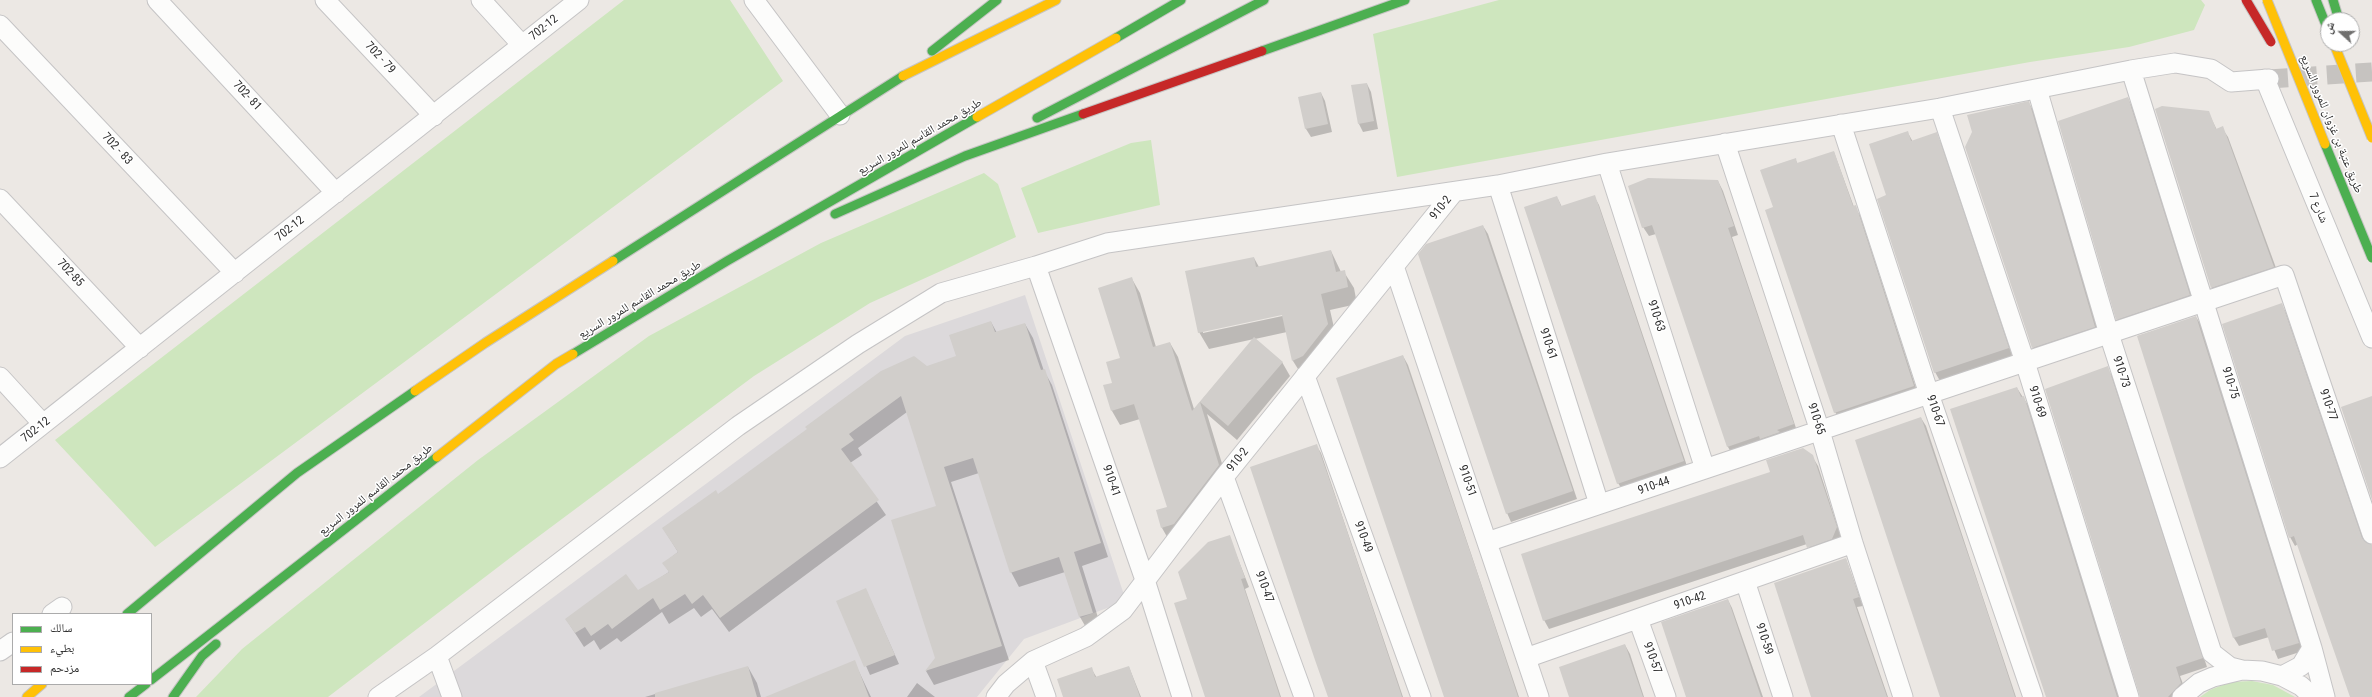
<!DOCTYPE html>
<html>
<head>
<meta charset="utf-8">
<style>
  body { margin:0 }
  #map { position:relative; width:2372px; height:697px; overflow:hidden; background:#ece8e4; font-family:"Roboto Condensed","Noto Naskh Arabic",sans-serif }
  canvas { display:block }
  .legend { position:absolute; left:12px; top:613px; width:140px; height:72px; box-sizing:border-box; background:#fff; border:1px solid #ababab; margin:0; padding:5px 7px; list-style:none; font-size:12px; color:#2e2e2e }
  .legend li { display:flex; align-items:center; gap:8px; height:20px }
  .legend b { width:20px; border:1px solid #ababab }
  .north { position:absolute; left:2320px; top:12px; width:40px; height:40px; box-sizing:border-box; background:#fff; border:1px solid #ababab; border-radius:50%; rotate:291deg; font-size:11px; font-weight:700; line-height:16px; text-align:center; color:#2e2e2e }
  .north::after { content:''; display:block; margin:auto; width:14px; height:18px; background:#706f6e; clip-path:polygon(50% 0,100% 100%,50% 72%,0 100%) }
</style>
</head>
<body>
<div id="map">
<canvas width="2372" height="697"></canvas>
<ul class="legend">
<li><b style="height:5px;background:#4caf50"></b>سالك</li>
<li><b style="height:5px;background:#ffc107"></b>بطيء</li>
<li><b style="height:5px;background:#c62828"></b>مزدحم</li>
</ul>
<div class="north">ش</div>
</div>
<script>
const ctx = document.querySelector('canvas').getContext('2d');
ctx.lineJoin = 'round';
function paint(path, color) { ctx.fillStyle = color; ctx.fill(path, 'evenodd'); }
const poly = rows => new Path2D(rows.map(r => 'M' + r).join(''));
function trace(path, color, width, dash) { ctx.strokeStyle = color; ctx.lineWidth = width; ctx.lineCap = dash ? 'butt' : 'round'; ctx.setLineDash(dash || []); ctx.stroke(path); }
function label(font, color, halo, rows, align = 'center') {
  ctx.font = font + ' "Roboto Condensed","Noto Naskh Arabic",sans-serif'; ctx.lineWidth = 3; ctx.setLineDash([]); ctx.textBaseline = 'middle'; ctx.strokeStyle = halo; ctx.fillStyle = color; for (const [text, x, y, turn = 0] of rows) {
    ctx.save(); ctx.translate(x, y); ctx.rotate((+turn || 0) * Math.PI / 180); ctx.textAlign = isNaN(turn) ? turn : align; if (halo) ctx.strokeText(text, 0, 0); ctx.fillText(text, 0, 0); ctx.restore();
  }
}
paint(poly([
  [1025,295,1126,601,1024,639,977,697,419,697,905,336]
]), '#dcd9db');
paint(poly([
  [624,0,730,0,783,81,155,547,55,440],
  [1499,0,2201,0,2205,5,2194,30,2129,47,2030,62,1397,177,1373,34],
  [1151,140,1160,205,1038,233,1021,188,1131,143],
  [984,173,998,184,1016,237,870,303,754,376,523,548,328,697,196,697,242,649,478,460,649,336,821,243],
  [2252,681,2273,685,2295,697,2200,697,2210,690,2230,682]
]), '#cee6be');
paint(poly([
  [1367,84,1371,92,1378,129,1363,132,1359,124],
  [1321,93,1325,101,1332,132,1311,137,1306,129,1300,98],
  [2128,98,2132,107,2194,303,2122,327,2117,319],
  [2029,103,2034,112,2100,336,2038,356,2033,347],
  [2208,112,2217,130,2222,128,2228,137,2279,276,2217,296,2212,288],
  [1908,133,1913,142,1936,134,1941,143,2013,358,1940,381,1935,372],
  [1834,152,1854,207,1860,215,1918,394,1840,420,1835,412,1795,159,1798,164],
  [1718,181,1723,191,1738,235,1732,237,1798,434,1733,456,1728,447,1656,234,1649,236,1643,227],
  [1594,196,1599,205,1688,469,1623,491,1618,483,1557,197,1562,207],
  [1483,226,1488,234,1577,499,1511,522,1507,513],
  [1331,251,1341,272,1344,272,1354,288,1357,304,1330,310,1337,341,1303,377,1293,361,1287,332,1255,339,1282,362,1290,376,1237,440,1207,414,1227,480,1170,542,1162,528,1168,508,1140,419,1120,425,1112,411,1104,386,1113,384,1121,358,1132,279,1140,293,1156,347,1170,343,1178,357,1194,409,1254,339,1209,349,1199,332,1254,258,1259,267],
  [1287,313,1287,315,1203,333,1203,331],
  [2282,305,2286,313,2364,541,2372,545,2372,697,2351,697,2298,544,2295,546,2290,537],
  [2196,317,2201,325,2303,651,2278,659,2269,637,2239,646,2234,638,2138,336],
  [991,322,997,333,1025,324,1033,338,1044,371,1052,385,1108,557,1082,566,1101,627,1088,631,1080,617,1065,572,1019,587,1011,572,979,473,951,482,1009,660,934,685,926,671,937,658,938,506,907,412,858,448,862,455,850,463,886,515,729,632,712,609,701,617,694,608,669,624,662,612,621,642,617,638,600,650,594,640,584,647,566,619,638,592,669,572,664,563,678,552,663,528,927,367,957,357],
  [1403,356,1408,365,1519,697,1445,697],
  [2107,368,2112,376,2207,667,2180,676,2186,692,2180,697,2140,697],
  [2017,388,2028,405,2119,697,2048,697],
  [1921,418,1926,426,2016,697,1942,697],
  [1316,445,1321,453,1403,697,1328,697],
  [1812,456,1818,466,1841,537,1813,556,1807,544,1549,629,1544,620,1771,472],
  [1229,536,1249,587,1245,589,1281,697,1207,697,1188,599],
  [1846,559,1863,606,1857,607,1888,697,1813,697],
  [866,590,899,664,870,675,838,602],
  [1728,600,1732,608,1763,697,1688,697],
  [1625,645,1630,654,1644,697,1570,697],
  [854,661,871,697,785,697],
  [748,667,757,683,761,697,645,697],
  [1129,667,1141,697,1065,697,1091,668,1097,678],
  [917,683,935,697,907,697]
]), '#0003');
paint(poly([
  [1367,83,1374,121,1358,124,1351,85],
  [1321,92,1328,124,1305,129,1298,97],
  [2128,97,2190,295,2116,320,2058,121],
  [2029,101,2095,327,2032,348,1965,147,1972,132,1967,115],
  [2162,106,2209,111,2216,129,2223,126,2274,267,2211,288,2155,109],
  [1908,131,1911,141,1937,132,2009,348,1934,373,1877,199,1886,195,1869,144],
  [1834,151,1853,206,1856,205,1914,386,1834,413,1765,210,1773,207,1760,170,1796,158,1797,163],
  [1648,178,1718,180,1734,226,1728,228,1794,424,1777,430,1780,432,1760,439,1759,436,1727,447,1652,225,1642,228,1628,186],
  [1595,195,1684,461,1617,484,1524,207,1557,196,1561,206],
  [1483,225,1573,491,1506,514,1418,254,1426,244],
  [1331,250,1336,272,1345,270,1348,287,1321,294,1328,324,1303,356,1292,361,1282,315,1198,333,1185,271,1254,257,1256,267],
  [1132,277,1153,347,1170,342,1192,411,1254,337,1283,362,1228,426,1200,402,1219,465,1174,524,1161,528,1156,510,1167,507,1134,404,1111,411,1103,385,1112,383,1106,362,1120,358,1098,288],
  [2282,303,2362,538,2365,542,2372,545,2372,697,2350,697,2294,536,2289,538,2222,324],
  [2196,316,2299,643,2272,651,2265,628,2233,638,2137,336],
  [991,321,995,332,1025,323,1041,370,1045,369,1101,543,1074,552,1093,613,1079,617,1059,557,1010,573,973,458,944,467,1002,646,925,671,935,658,891,520,936,506,901,396,849,434,854,440,841,449,879,500,720,618,703,595,692,604,685,594,660,610,653,598,612,629,608,624,591,636,585,627,575,633,565,619,626,574,638,590,669,572,662,563,678,552,662,528,716,490,718,494,807,429,805,427,881,371,914,356,927,366,956,356,949,335],
  [1403,355,1477,572,1518,697,1444,697,1364,461,1336,378],
  [2108,366,2203,658,2176,667,2181,683,2168,697,2140,697,2045,389],
  [2017,387,2021,397,2024,396,2117,697,2046,697,1950,409],
  [2372,396,2372,500,2341,407],
  [1921,417,1979,587,2015,697,1940,697,1895,562,1855,440],
  [1317,444,1342,516,1402,697,1328,697,1315,660,1250,467],
  [1803,448,1813,455,1837,527,1832,539,1807,548,1803,535,1543,621,1521,554,1770,472,1766,460],
  [1230,535,1245,578,1241,579,1280,697,1205,697,1174,603,1187,599,1178,572,1208,542],
  [1846,558,1859,597,1853,599,1887,697,1811,697,1774,583],
  [866,588,895,655,864,667,836,601],
  [1728,599,1761,697,1686,697,1661,622],
  [1625,644,1643,697,1569,697,1559,667],
  [855,660,869,697,765,697],
  [748,666,757,697,655,697,655,693],
  [1129,666,1140,697,1063,697,1057,679,1092,667,1095,677]
]), '#d1cecb');
trace(poly([
  [2269,79,2372,72]
]), '#c6c3c0', 19, [19, 10]);
const street = poly([
  [157,0,336,193],
  [325,0,434,116],
  [481,0,522,45],
  [754,0,840,115],
  [0,25,235,273],
  [2131,70,2312,648,2325,697],
  [2265,79,2372,338],
  [2037,89,2109,334,2212,653,2230,667,2242,670],
  [1940,108,2025,362,2129,697],
  [1841,124,1929,394,2033,697],
  [1725,143,1820,431,1853,543,1903,697],
  [1607,163,1705,469],
  [1498,185,1599,504],
  [0,199,140,348],
  [1036,266,1145,580,1182,697],
  [1394,266,1539,697],
  [1305,376,1421,697],
  [0,377,43,424],
  [0,458,579,0],
  [1224,477,1304,697],
  [1487,542,2284,275,2372,534],
  [1745,581,1783,697],
  [52,614,62,607],
  [1638,619,1666,697],
  [0,651,13,642],
  [437,656,452,697],
  [1526,658,1853,543],
  [1033,661,1046,697],
  [2282,676,2301,666,2312,648],
  [378,697,437,656,738,426,858,344,941,293,1036,266,1107,243,1498,185,1607,163,1940,108,2131,70,2175,63,2211,69,2231,82,2269,79],
  [996,697,1006,684,1033,661,1086,637,1123,610,1224,477,1454,192],
  [2182,697,2199,683,2213,677,2242,670,2262,671,2282,676,2301,686,2313,697]
]);
const fast = poly([
  [2316,0,2328,30],
  [2333,0,2339,20],
  [1116,38,1181,0],
  [932,51,997,0],
  [1262,51,1405,0],
  [1037,118,1264,0],
  [835,214,965,156,1083,114],
  [613,261,903,76],
  [573,354,727,261,977,117],
  [127,614,297,473,415,391],
  [151,680,437,457],
  [129,697,146,684],
  [173,697,202,656,216,644]
]);
const slow = poly([
  [903,76,1056,0],
  [977,117,1116,38],
  [415,391,485,343,613,261],
  [437,457,556,364,573,354],
  [27,697,42,684]
]);
const jam = poly([
  [1083,114,1262,51]
]);
trace(street, '#c5c4c5', 21);
trace(fast, '#c6c5c4', 11);
trace(slow, '#c6c5c4', 11);
trace(jam, '#c6c5c4', 11);
trace(street, '#fcfcfb', 19);
trace(fast, '#4caf50', 9);
trace(slow, '#ffc107', 9);
trace(jam, '#c62828', 9);
const fastBridge = poly([
  [2325,144,2372,258]
]);
const slowBridge = poly([
  [2267,0,2325,144],
  [2334,44,2372,138]
]);
const jamBridge = poly([
  [2246,0,2271,42]
]);
trace(fastBridge, '#c6c5c4', 11, []);
trace(slowBridge, '#c6c5c4', 11, []);
trace(jamBridge, '#c6c5c4', 11, []);
trace(fastBridge, '#4caf50', 9);
trace(slowBridge, '#ffc107', 9);
trace(jamBridge, '#c62828', 9);
label('12px', '#2e2e2e', '#fff', [
  ["702-12",544,28,-39],
  ["702 - 79",380,58,47],
  ["702- 81",247,96,47],
  ["طريق عتبة بن غزوان للمرور السريع",2331,124,68],
  ["طريق محمد القاسم للمرور السريع",920,137,-30],
  ["702 - 83",117,149,47],
  ["910-2",1441,208,-51],
  ["شارع 7",2318,208,67],
  ["702-12",290,229,-38],
  ["702-85",70,273,47],
  ["طريق محمد القاسم للمرور السريع",640,300,-31],
  ["910-63",1656,316,72],
  ["910-61",1548,344,72],
  ["910-73",2121,372,72],
  ["910-75",2230,383,73],
  ["910-69",2037,402,73],
  ["910-77",2328,405,71],
  ["910-67",1935,411,71],
  ["910-65",1816,419,72],
  ["702-12",36,430,-38],
  ["910-2",1238,460,-51],
  ["910-41",1111,481,71],
  ["910-51",1467,481,71],
  ["910-44",1654,486,-19],
  ["طريق محمد القاسم للمرور السريع",376,490,-38],
  ["910-49",1363,537,70],
  ["910-47",1264,587,70],
  ["910-42",1690,601,-19],
  ["910-59",1764,639,72],
  ["910-57",1652,658,70]
]);
</script>
</body>
</html>
